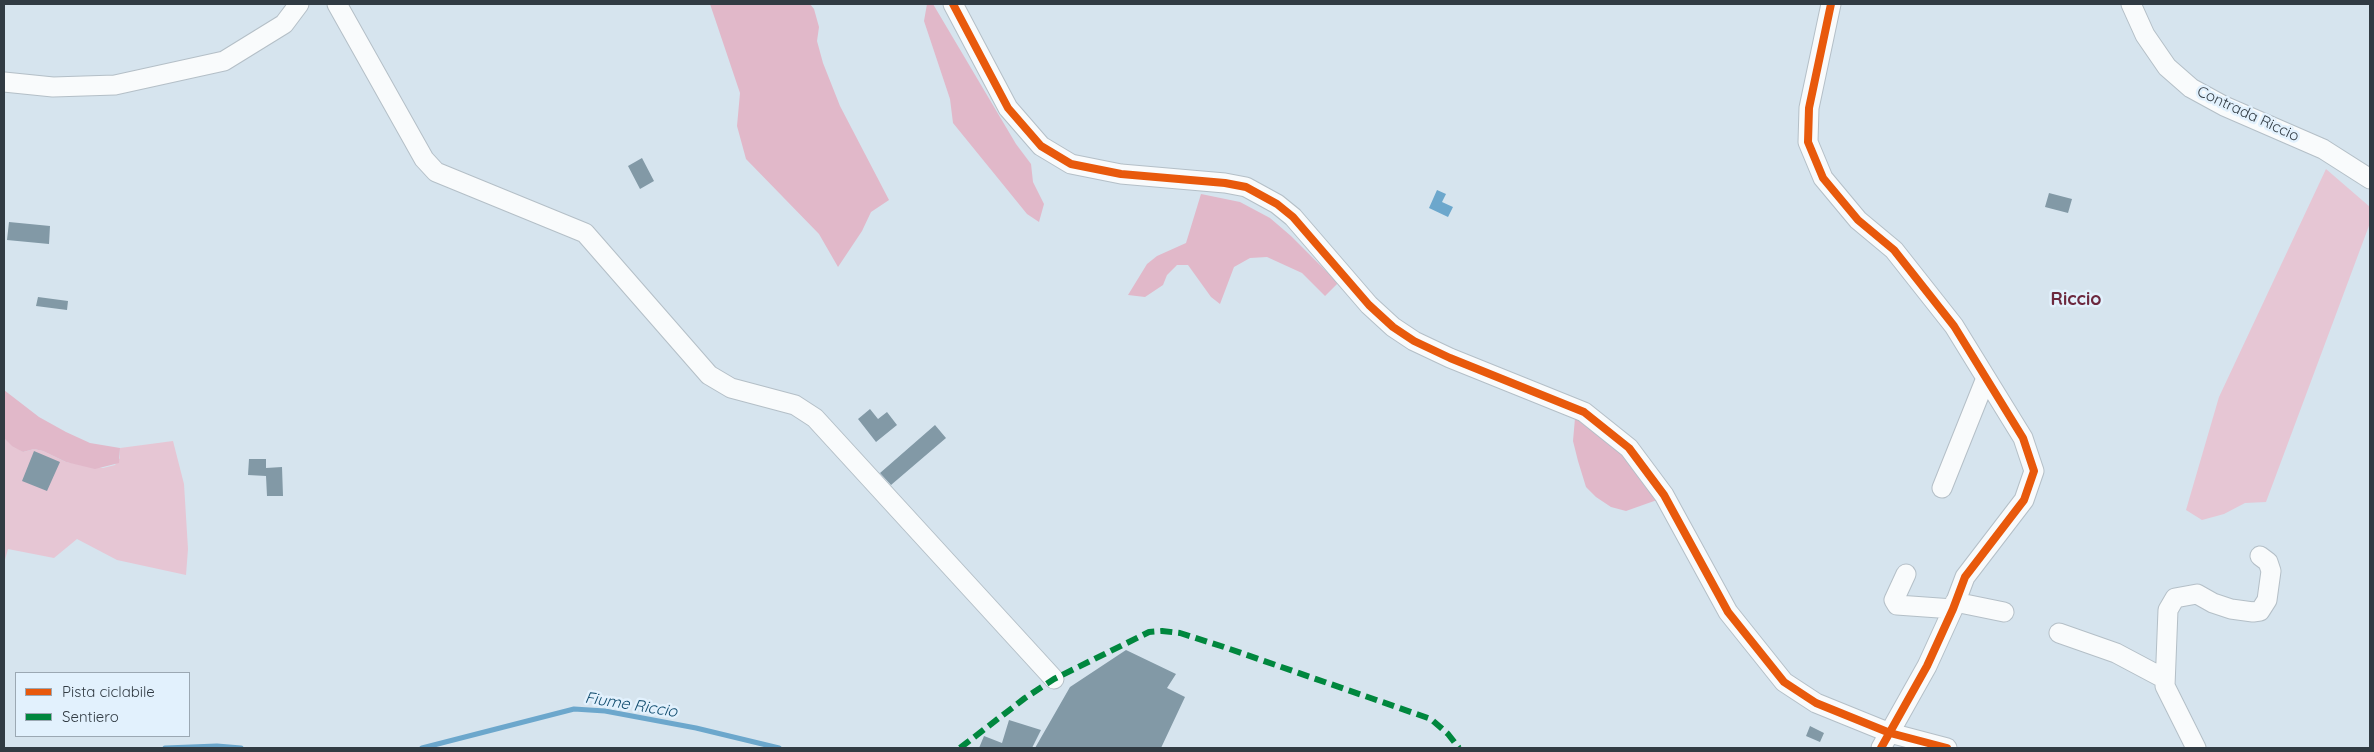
<!DOCTYPE html>
<html>
<head>
<meta charset="utf-8">
<style>
  body { margin:0 }
  #map { position:relative; width:2374px; height:752px; overflow:hidden; background:#d6e4ee; font-family:Quicksand,sans-serif }
  canvas { display:block }
  .frame { position:absolute; inset:0; border:5px solid #313b43; pointer-events:none }
  .legend { position:absolute; left:15px; top:672px; width:175px; height:65px; box-sizing:border-box; background:#e2f1fd; border:1px solid #9ba8b3; margin:0; padding:6px 9px; list-style:none; font-size:15px; color:#313b43 }
  .legend li { display:flex; align-items:center; gap:10px; height:25px }
  .legend b { width:25px; border:1px solid #9ba8b3 }
</style>
</head>
<body>
<div id="map">
<canvas width="2374" height="752"></canvas>
<div class="frame"></div>
<ul class="legend">
<li><b style="height:6px;background:#e8590c"></b>Pista ciclabile</li>
<li><b style="height:6px;background:#00873e"></b>Sentiero</li>
</ul>
</div>
<script>
const ctx = document.querySelector('canvas').getContext('2d');
ctx.lineJoin = 'round';
function paint(path, color) { ctx.fillStyle = color; ctx.fill(path, 'evenodd'); }
const poly = rows => new Path2D(rows.map(r => 'M' + r).join(''));
function trace(path, color, width, dash) { ctx.strokeStyle = color; ctx.lineWidth = width; ctx.lineCap = dash ? 'butt' : 'round'; ctx.setLineDash(dash || []); ctx.stroke(path); }
function label(font, color, halo, rows, align = 'center') {
  ctx.font = font + ' Quicksand,sans-serif'; ctx.lineWidth = 5; ctx.setLineDash([]); ctx.textBaseline = 'middle'; ctx.strokeStyle = halo; ctx.fillStyle = color; for (const [text, x, y, turn = 0] of rows) {
    ctx.save(); ctx.translate(x, y); ctx.rotate((+turn || 0) * Math.PI / 180); ctx.textAlign = isNaN(turn) ? turn : align; if (halo) ctx.strokeText(text, 0, 0); ctx.fillText(text, 0, 0); ctx.restore();
  }
}
paint(poly([
  [2326,169,2370,207,2370,223,2266,502,2245,503,2224,514,2202,520,2186,510,2219,397],
  [4,438,23,452,34,449,43,451,66,462,103,468,115,465,120,458,120,448,173,441,184,484,188,549,186,575,117,560,77,539,54,558,8,549,4,563]
]), '#e6c6d4');
paint(poly([
  [710,4,810,4,814,9,819,27,817,41,823,63,840,106,889,200,871,212,862,231,838,267,819,234,746,159,737,126,740,93],
  [927,4,933,4,1016,144,1031,164,1033,182,1044,204,1039,222,1027,214,953,123,950,99,924,21],
  [1201,194,1240,202,1270,218,1291,236,1338,283,1325,296,1302,273,1267,257,1250,258,1234,267,1220,304,1211,297,1188,265,1177,265,1167,275,1163,285,1145,297,1128,295,1147,264,1157,256,1186,243],
  [4,390,39,417,66,432,90,443,120,448,119,463,95,469,66,462,43,451,34,449,23,452,12,446,4,438],
  [1575,418,1618,450,1657,500,1626,511,1611,507,1596,497,1586,487,1578,461,1573,441]
]), '#e1b8c9');
paint(poly([
  [1437,190,1446,194,1442,202,1453,207,1448,217,1429,208]
]), '#6ca7cc');
trace(poly([
  [165,748,217,746,241,748],
  [422,748,574,709,605,711,696,728,779,748]
]), '#6ca7cc', 5);
paint(poly([
  [642,158,654,181,640,189,628,166],
  [2049,193,2072,199,2068,213,2045,207],
  [9,222,50,226,49,244,7,240],
  [38,297,68,301,67,310,36,306],
  [870,409,878,419,887,412,897,425,876,442,858,419],
  [935,425,946,438,891,485,880,473],
  [34,451,60,462,47,491,22,481],
  [249,459,266,459,266,468,282,467,283,496,267,496,266,476,248,475],
  [1126,650,1176,674,1167,688,1185,697,1161,748,1035,748,1070,687],
  [1009,720,1041,730,1032,748,979,748,984,736,1002,743],
  [1810,726,1824,733,1820,742,1806,736]
]), '#8299a6');
const minor = poly([
  [337,4,424,159,436,172,585,233,709,375,731,388,795,405,815,418,1054,679],
  [953,4,1008,108,1041,146,1071,164,1121,174,1225,183,1246,187,1277,204,1293,217,1369,305,1393,327,1414,341,1450,358,1584,412,1629,448,1664,495,1728,612,1784,682,1816,703,1890,733,1947,748],
  [1831,4,1809,108,1808,142,1823,178,1858,220,1894,250,1954,326,2023,438,2034,471,2024,500,1965,577,1953,609,1927,666,1881,748],
  [2131,4,2145,35,2167,67,2191,88,2224,106,2323,149,2370,179],
  [4,82,53,87,115,85,224,61,284,24,299,4],
  [1942,488,1986,378],
  [1906,574,1894,600,1897,605,1953,609],
  [1955,602,2004,612],
  [2059,633,2116,653,2165,679],
  [2196,748,2165,686,2168,610,2175,598,2197,594,2213,603,2231,609,2253,612,2260,611,2267,600,2271,571,2268,562,2260,556]
]);
trace(minor, '#b4bfc7', 21);
trace(minor, '#f9fbfc', 19);
trace(poly([
  [960,748,1025,698,1054,679,1149,632,1162,631,1180,633,1224,647,1431,719,1448,734,1459,748]
]), '#00873e', 6, [12, 6]);
trace(poly([
  [953,4,1008,108,1041,146,1071,164,1121,174,1225,183,1246,187,1277,204,1293,217,1369,305,1393,327,1414,341,1450,358,1584,412,1629,448,1664,495,1728,612,1784,682,1816,703,1890,733,1947,748],
  [1831,4,1809,108,1808,142,1823,178,1858,220,1894,250,1954,326,2023,438,2034,471,2024,500,1965,577,1953,609,1927,666,1881,748]
]), '#e8590c', 8);
label('15px', '#313b43', '#e2f1fd', [
  ["Contrada Riccio",2248,114,25]
]);
label('italic 16px', '#114d6f', '#e2f1fd', [
  ["Fiume Riccio",631,705,9]
]);
label('bold 18px', '#6c283e', '#e2f1fd', [
  ["Riccio",2076,300]
]);
</script>
</body>
</html>
